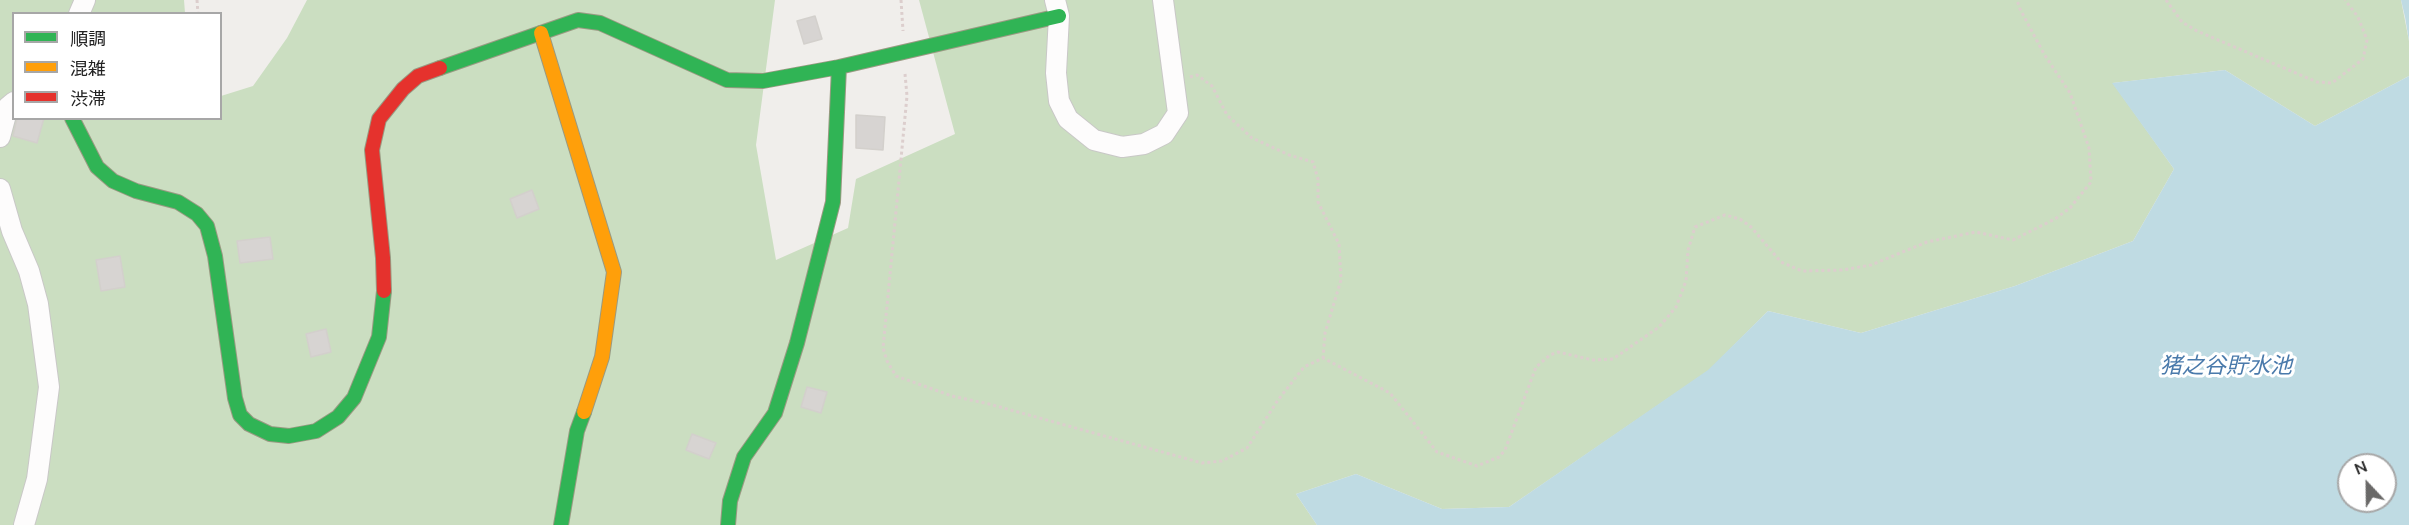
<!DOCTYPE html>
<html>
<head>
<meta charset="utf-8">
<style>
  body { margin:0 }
  #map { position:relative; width:2409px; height:525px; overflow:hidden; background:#f0eeeb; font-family:"Nunito Sans","Noto Sans JP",sans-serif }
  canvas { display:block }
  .legend { position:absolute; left:12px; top:12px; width:210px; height:108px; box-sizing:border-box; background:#fff; border:2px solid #a7a7a7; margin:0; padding:8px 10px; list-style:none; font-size:18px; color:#222 }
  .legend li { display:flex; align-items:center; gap:12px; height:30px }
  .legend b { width:30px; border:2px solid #a7a7a7 }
  .north { position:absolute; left:2337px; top:453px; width:60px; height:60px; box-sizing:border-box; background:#fff; border:2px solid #a7a7a7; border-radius:50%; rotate:338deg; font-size:16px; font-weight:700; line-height:24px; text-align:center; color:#222 }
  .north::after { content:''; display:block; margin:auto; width:21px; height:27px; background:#6a6968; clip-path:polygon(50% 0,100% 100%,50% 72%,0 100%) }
</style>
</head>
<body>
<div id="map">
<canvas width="2409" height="525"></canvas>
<ul class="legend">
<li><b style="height:8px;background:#30b455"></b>順調</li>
<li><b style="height:8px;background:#ff9f0a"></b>混雑</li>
<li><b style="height:8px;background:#e5322d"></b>渋滞</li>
</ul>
<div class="north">N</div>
</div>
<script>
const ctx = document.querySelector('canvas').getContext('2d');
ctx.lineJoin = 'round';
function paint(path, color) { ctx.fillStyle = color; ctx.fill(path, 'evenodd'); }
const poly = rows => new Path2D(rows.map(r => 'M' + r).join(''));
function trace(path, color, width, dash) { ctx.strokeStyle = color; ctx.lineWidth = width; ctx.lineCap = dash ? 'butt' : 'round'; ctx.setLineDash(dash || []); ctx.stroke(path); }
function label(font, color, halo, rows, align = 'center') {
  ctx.font = font + ' "Nunito Sans","Noto Sans JP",sans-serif'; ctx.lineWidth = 6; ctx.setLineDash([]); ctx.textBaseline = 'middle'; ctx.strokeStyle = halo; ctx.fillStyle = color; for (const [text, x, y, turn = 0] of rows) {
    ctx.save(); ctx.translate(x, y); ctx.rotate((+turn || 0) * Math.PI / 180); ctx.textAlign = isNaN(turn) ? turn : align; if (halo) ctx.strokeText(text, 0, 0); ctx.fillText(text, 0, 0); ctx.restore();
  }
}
paint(poly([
  [0,0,184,0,185,13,14,14,14,118,220,118,221,96,253,86,287,38,307,0,775,0,756,145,776,260,848,228,856,179,955,134,919,0,2401,0,2409,41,2409,76,2315,126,2225,70,2113,83,2174,169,2133,241,2015,286,1861,333,1768,311,1708,371,1509,507,1442,509,1356,474,1296,494,1317,525,0,525]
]), '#cbdec1');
paint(poly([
  [2401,0,2409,0,2409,41,2405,17],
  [2225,70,2315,126,2409,76,2409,525,1317,525,1296,494,1356,474,1442,509,1509,507,1708,370,1768,311,1861,333,2015,286,2133,241,2174,169,2112,83],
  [2349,465,2385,465,2385,501,2349,501]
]), '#bfdbe3');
const building = poly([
  [815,16,822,39,804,44,797,21,815,16],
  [856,115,885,117,883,150,856,148,856,115],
  [17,118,44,118,37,143,13,136,17,118],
  [532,190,539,209,517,218,510,199,532,190],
  [270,237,273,259,240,263,237,241,270,237],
  [120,256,125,287,101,291,96,260,120,256],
  [326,329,331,352,311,357,306,334,326,329],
  [807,387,827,392,821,413,801,407,807,387],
  [692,434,716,443,709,459,686,450,692,434]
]);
paint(building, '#d7d4d2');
trace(building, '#d3d0cc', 1.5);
const street = poly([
  [1055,0,1059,16,1056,73,1059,101,1068,119,1094,140,1122,147,1144,144,1164,134,1178,113,1163,0],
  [79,14,85,0],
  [0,137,8,107,14,102],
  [0,189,12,231,29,271,38,304,49,387,37,479,24,525]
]);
const fast = poly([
  [440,68,578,20,600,23,727,80,763,81,839,67,1059,16],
  [72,118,97,167,113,181,136,191,178,202,197,214,207,226,215,256,235,398,240,415,249,424,270,434,289,436,316,431,338,417,354,398,379,337,384,291],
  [561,525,577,431,584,412],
  [728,525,730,501,744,457,775,413,797,343,833,202,839,67]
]);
const slow = poly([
  [541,33,614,272,602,357,584,412]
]);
const jam = poly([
  [384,291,383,258,372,150,379,119,403,89,418,76,440,68]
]);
trace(street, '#c9c8c7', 22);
trace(fast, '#999a82', 16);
trace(slow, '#999a82', 16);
trace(jam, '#999a82', 16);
trace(poly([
  [197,0,198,14],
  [901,0,903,31],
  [2166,0,2182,22,2197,31,2317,82,2332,83,2363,59,2367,40,2358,17,2345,0],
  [905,74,907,96,883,348,887,361,896,376,952,396,989,404,1202,463,1222,461,1247,448,1278,400,1304,367,1323,358,1390,393,1437,452,1477,466,1499,457,1505,450,1536,367,1550,355,1558,352,1593,360,1613,359,1659,327,1676,307,1686,281,1688,250,1695,227,1725,215,1740,219,1751,227,1781,262,1802,271,1842,270,1871,265,1927,242,1976,232,2013,240,2055,219,2070,208,2091,182,2089,148,2070,93,2044,54,2020,9,2017,0],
  [1190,77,1197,75,1212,86,1227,115,1252,138,1289,155,1313,162,1318,179,1318,202,1339,244,1341,280,1325,333,1323,358]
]), '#dccecd', 3, [3, 3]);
trace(street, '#fdfcfc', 20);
trace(fast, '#30b455', 14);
trace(slow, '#ff9f0a', 14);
trace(jam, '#e5322d', 14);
label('italic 22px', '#4a7aab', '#fff', [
  ["猪之谷貯水池",2226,368]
]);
</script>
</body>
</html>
